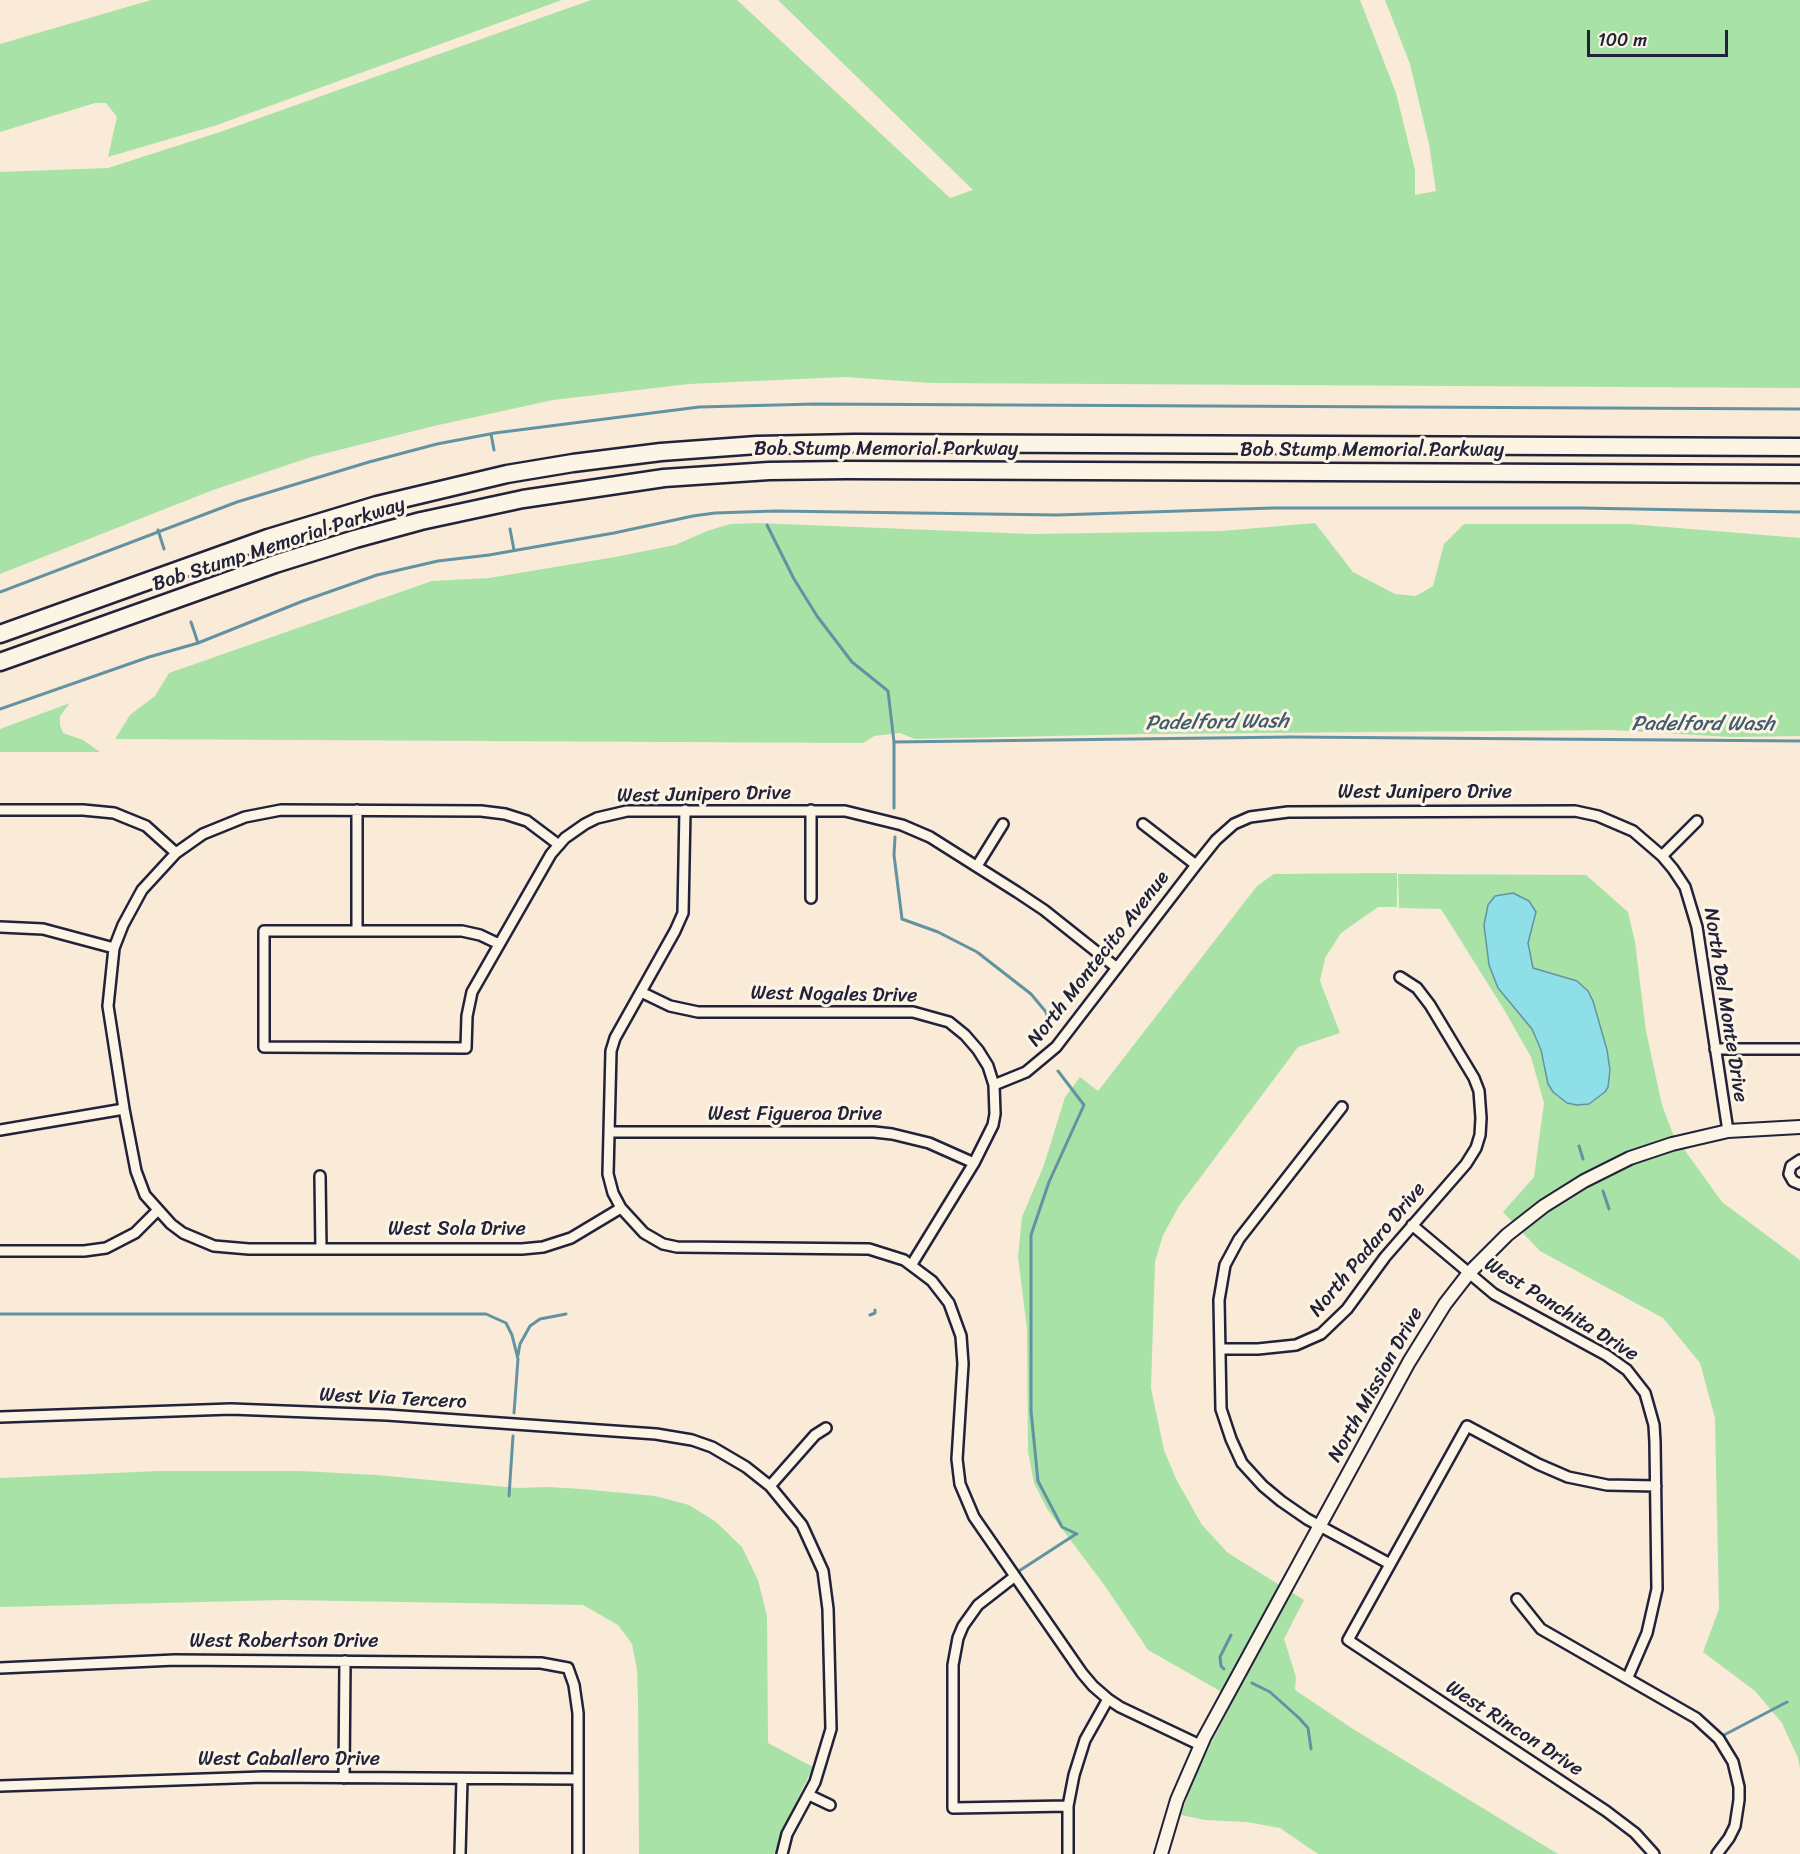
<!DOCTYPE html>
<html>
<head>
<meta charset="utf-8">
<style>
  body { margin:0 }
  #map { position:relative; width:1800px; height:1854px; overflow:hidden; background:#f9ebd7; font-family:Sriracha,sans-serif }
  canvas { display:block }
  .scale { position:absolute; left:1587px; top:30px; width:141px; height:27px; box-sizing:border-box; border:3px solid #22223b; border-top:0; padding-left:8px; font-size:18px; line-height:21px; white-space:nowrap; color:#22223b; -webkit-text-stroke:4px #fcf5e5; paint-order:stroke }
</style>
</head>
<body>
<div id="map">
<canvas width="1800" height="1854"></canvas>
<div class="scale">100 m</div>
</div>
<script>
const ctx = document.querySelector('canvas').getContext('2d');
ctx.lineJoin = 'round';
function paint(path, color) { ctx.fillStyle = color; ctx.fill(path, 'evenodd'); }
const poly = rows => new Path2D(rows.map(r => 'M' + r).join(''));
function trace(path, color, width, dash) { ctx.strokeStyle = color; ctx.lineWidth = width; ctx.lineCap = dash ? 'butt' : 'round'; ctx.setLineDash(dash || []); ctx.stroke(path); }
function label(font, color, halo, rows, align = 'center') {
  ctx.font = font + ' Sriracha,sans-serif'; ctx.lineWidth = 6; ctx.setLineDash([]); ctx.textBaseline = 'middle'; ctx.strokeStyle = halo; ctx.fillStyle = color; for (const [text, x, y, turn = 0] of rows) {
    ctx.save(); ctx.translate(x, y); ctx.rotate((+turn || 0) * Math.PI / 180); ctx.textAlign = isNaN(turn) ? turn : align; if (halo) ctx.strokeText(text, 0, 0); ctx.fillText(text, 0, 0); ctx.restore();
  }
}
paint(poly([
  [151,0,562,0,217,125,108,157,117,117,106,103,95,103,0,132,0,44],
  [591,0,737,0,950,198,973,190,778,0,1360,0,1396,93,1415,170,1415,195,1436,191,1429,144,1410,64,1385,0,1800,0,1800,388,931,383,845,377,689,384,553,400,434,426,311,457,213,490,0,574,0,172,108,168,223,131],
  [757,523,1031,534,1222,531,1315,523,1353,572,1395,594,1416,596,1433,586,1444,544,1464,524,1630,524,1800,538,1800,736,1731,737,1611,730,1145,734,915,739,900,733,874,736,863,743,115,739,130,715,155,696,169,673,432,581,489,578,615,557,675,545,707,531,730,524],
  [70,703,60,716,60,725,63,733,83,740,100,752,0,752,0,729],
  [1397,873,1397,907,1378,907,1341,933,1325,958,1320,981,1340,1033,1298,1047,1179,1206,1163,1235,1155,1262,1151,1388,1164,1450,1176,1479,1202,1525,1228,1553,1304,1600,1284,1639,1296,1677,1295,1690,1353,1729,1558,1854,1318,1854,1280,1828,1247,1822,1205,1820,1181,1815,1197,1770,1234,1699,1148,1650,1105,1586,1047,1509,1034,1483,1028,1451,1027,1329,1018,1257,1022,1217,1044,1165,1065,1097,1080,1077,1098,1091,1257,886,1274,874],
  [1398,874,1586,875,1628,912,1635,942,1646,1031,1662,1105,1673,1134,1722,1202,1800,1260,1800,1769,1798,1758,1782,1723,1755,1691,1703,1652,1719,1609,1715,1418,1700,1363,1663,1318,1540,1251,1503,1212,1534,1177,1544,1103,1531,1057,1503,1008,1441,909,1399,908],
  [159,1471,302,1471,376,1475,517,1488,548,1487,582,1489,655,1496,689,1505,716,1522,742,1547,758,1580,767,1616,768,1743,813,1767,782,1831,774,1854,639,1854,638,1699,637,1669,632,1644,618,1625,583,1605,283,1600,0,1607,0,1478]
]), '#a9e2a7');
const water = poly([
  [1513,893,1529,901,1536,912,1528,943,1533,968,1577,981,1588,991,1593,1001,1607,1050,1610,1070,1608,1087,1605,1092,1589,1104,1577,1105,1567,1103,1553,1092,1548,1084,1541,1050,1532,1029,1498,988,1489,965,1484,925,1488,905,1495,896,1513,893]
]);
paint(water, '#8edfe7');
trace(water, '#6393a2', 1.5);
trace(poly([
  [491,434,494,450],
  [767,525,794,579,817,616,852,662,888,691,894,742,894,808],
  [510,529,514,550],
  [158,530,164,549],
  [0,592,237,502,369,462,437,444,495,433,699,407,815,404,1800,409],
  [191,622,198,643],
  [0,709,149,657,198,643,303,601,377,575,438,561,489,555,614,533,693,516,715,513,775,511,1057,515,1273,508,1580,508,1800,512],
  [894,742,1292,737,1800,741],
  [895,837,894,855,902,919,938,932,977,952,1031,994,1046,1012,1050,1027],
  [1058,1071,1084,1105,1049,1182,1031,1235,1031,1411,1038,1481,1062,1527,1077,1534],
  [1579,1146,1583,1159],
  [1603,1191,1609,1209],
  [0,1314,486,1314,506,1323,512,1335,518,1359,514,1413],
  [870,1315,875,1313,875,1310],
  [518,1355,520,1344,530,1326,540,1319,566,1314],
  [509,1496,513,1436],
  [1019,1571,1076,1534],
  [1224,1669,1221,1666,1220,1657,1231,1635],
  [1252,1683,1270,1692,1299,1718,1308,1728,1311,1749],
  [1724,1735,1787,1702]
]), '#6393a2', 3);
const street = poly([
  [0,810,83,810,114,813,146,826,176,853],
  [685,810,683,913,675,931,615,1038,611,1051,608,1174,613,1193,621,1208,644,1233,663,1244,677,1247,869,1249,904,1260,932,1281,949,1303,961,1336,963,1364,957,1459,960,1484,974,1517,1082,1673,1093,1686,1108,1699,1120,1707,1200,1745],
  [811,810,811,898],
  [1143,824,1196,865],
  [559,845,527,821,505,814,481,811,281,810,245,817,203,834,176,853,142,890,123,925,114,948,108,1006,124,1109,136,1171,145,1195,171,1224,183,1233,214,1246,249,1249,522,1249,543,1247,571,1238,621,1208],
  [1662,856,1697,821],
  [977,866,1003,824],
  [0,927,43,929,114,948],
  [357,931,357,810],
  [499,944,480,935,462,931,264,931,264,1047,466,1048,467,1016,472,992,551,854,565,838,585,824,597,818,627,811,845,811,902,825,930,837,1017,892,1044,910,1117,968],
  [641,992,670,1006,698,1012,913,1012,949,1022,965,1035,978,1050,988,1066,994,1085,995,1114,993,1125,974,1163,912,1264],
  [1715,1049,1800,1049],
  [994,1085,1026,1072,1056,1047,1196,865,1216,840,1234,824,1250,817,1288,812,1575,811,1598,816,1633,831,1662,856,1673,869,1685,887,1697,927,1728,1131],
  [1342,1107,1239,1239,1225,1265,1219,1300,1221,1409,1231,1439,1242,1463,1263,1486,1281,1501,1307,1519,1390,1564],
  [0,1130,124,1109],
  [609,1132,874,1132,892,1134,929,1143,974,1163],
  [1800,1160,1791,1166,1789,1174,1793,1181,1800,1184],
  [320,1176,321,1249],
  [1412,1225,1494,1294,1606,1355,1627,1370,1645,1393,1654,1425,1655,1442,1657,1589,1647,1633,1628,1677],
  [0,1251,84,1251,106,1248,135,1233,158,1210],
  [1220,1349,1258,1349,1296,1345,1321,1334,1347,1309,1385,1257,1466,1164,1476,1148,1480,1135,1481,1118,1479,1091,1474,1078,1430,1005,1417,988,1400,977],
  [0,1417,231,1409,387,1415,656,1434,692,1440,712,1447,746,1467,770,1486,802,1525,823,1571,828,1609,831,1729,815,1782,787,1834,782,1854],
  [770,1486,815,1435,826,1428],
  [1014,1577,978,1605,963,1626,958,1638,953,1665,953,1808,1068,1806],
  [1517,1599,1541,1629,1696,1718,1719,1739,1733,1762,1739,1787,1739,1800,1735,1826,1729,1838,1717,1854],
  [0,1668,175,1660,541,1663,568,1668,574,1685,578,1713,578,1854],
  [344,1778,345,1661],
  [0,1786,263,1777,578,1779],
  [809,1795,830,1805],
  [460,1854,462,1779],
  [1068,1854,1068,1806,1074,1775,1085,1740,1108,1699],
  [1654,1854,1635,1833,1606,1811,1348,1640,1467,1426,1538,1464,1568,1477,1607,1485,1656,1486]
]);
const secondary = poly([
  [1161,1854,1177,1800,1204,1738,1409,1362,1445,1304,1469,1273,1507,1235,1544,1206,1584,1181,1630,1158,1672,1144,1728,1131,1800,1127]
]);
const highway = poly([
  [0,634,268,538,377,505,507,474,573,463,661,452,757,445,855,443,1800,447],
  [0,662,275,564,355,539,421,521,523,499,664,478,769,471,846,470,1800,474]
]);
trace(street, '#22223b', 14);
trace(secondary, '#22223b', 16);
trace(highway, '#22223b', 21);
trace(street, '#fcf5e5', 9);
trace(secondary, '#fcf5e5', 12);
trace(highway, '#fcf5e5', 16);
label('20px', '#22223b', '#fcf5e5', [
  ["Bob Stump Memorial Parkway",886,450],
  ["Bob Stump Memorial Parkway",1372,451],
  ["Bob Stump Memorial Parkway",279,545,-18],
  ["West Junipero Drive",1425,793],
  ["West Junipero Drive",704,795,-1],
  ["North Montecito Avenue",1099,959,-52],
  ["West Nogales Drive",834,995,1],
  ["North Del Monte Drive",1725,1005,81],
  ["West Figueroa Drive",795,1115],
  ["West Sola Drive",457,1230],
  ["North Padaro Drive",1368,1250,-50],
  ["West Panchita Drive",1561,1310,32],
  ["North Mission Drive",1376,1385,-61],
  ["West Via Tercero",393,1399,3],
  ["West Robertson Drive",284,1642],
  ["West Rincon Drive",1514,1729,33],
  ["West Caballero Drive",289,1760]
]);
label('italic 21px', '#425b6f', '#fcf5e5', [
  ["Padelford Wash",1217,723,-1],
  ["Padelford Wash",1703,725]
]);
</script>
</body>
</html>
